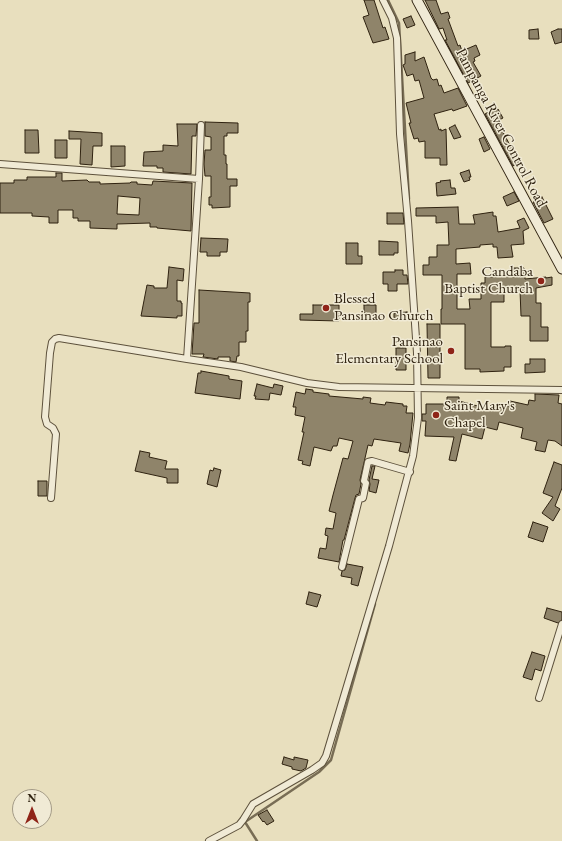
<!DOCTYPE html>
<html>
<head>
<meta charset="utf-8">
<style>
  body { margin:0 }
  #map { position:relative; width:562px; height:841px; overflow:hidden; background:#e8dfbe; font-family:"EB Garamond",serif }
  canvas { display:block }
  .north { position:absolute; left:12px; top:789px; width:40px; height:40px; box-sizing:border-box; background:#f0ead5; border:1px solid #a39a86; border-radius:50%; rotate:0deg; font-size:11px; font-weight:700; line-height:16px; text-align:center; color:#2f2210 }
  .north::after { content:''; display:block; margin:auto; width:14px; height:18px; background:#8f2418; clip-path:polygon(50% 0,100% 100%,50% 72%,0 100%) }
</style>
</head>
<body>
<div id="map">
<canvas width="562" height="841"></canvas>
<div class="north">N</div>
</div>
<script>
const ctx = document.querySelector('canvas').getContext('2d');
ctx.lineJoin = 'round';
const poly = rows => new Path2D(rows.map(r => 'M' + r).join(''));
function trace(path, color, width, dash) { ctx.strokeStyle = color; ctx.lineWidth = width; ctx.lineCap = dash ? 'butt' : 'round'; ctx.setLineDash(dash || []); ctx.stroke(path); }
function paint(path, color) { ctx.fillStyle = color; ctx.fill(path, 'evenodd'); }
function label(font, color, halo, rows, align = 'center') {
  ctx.font = font + ' "EB Garamond",serif'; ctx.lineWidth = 3; ctx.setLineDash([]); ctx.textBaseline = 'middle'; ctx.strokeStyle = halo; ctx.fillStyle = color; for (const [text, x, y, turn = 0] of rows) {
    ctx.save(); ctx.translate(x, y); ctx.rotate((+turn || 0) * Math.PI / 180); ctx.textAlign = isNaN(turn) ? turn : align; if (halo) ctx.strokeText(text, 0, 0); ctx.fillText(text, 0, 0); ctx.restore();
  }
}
trace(poly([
  [388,0,399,23,409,199],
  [257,841,245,822,319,772,331,760,375,604]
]), '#786d55', 2.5);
const building = poly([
  [364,0,374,0,383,28,385,27,389,39,373,43,363,17,369,15,364,0],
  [425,0,436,0,441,14,448,12,450,18,448,19,458,46,460,45,462,51,476,45,480,55,474,58,475,61,473,62,481,76,468,83,445,40,447,40,443,28,439,29,425,0],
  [411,16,415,25,407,28,403,19,411,16],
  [538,29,539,39,529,39,529,30,538,29],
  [558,29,562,29,562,42,555,44,551,32,558,29],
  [415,52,415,61,424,57,431,78,433,80,437,79,439,86,441,85,444,93,458,88,467,106,453,111,452,109,434,114,439,130,441,129,441,131,446,129,447,165,440,165,440,158,425,158,425,141,419,142,418,138,414,139,409,123,411,123,406,103,424,98,419,80,415,81,413,74,407,76,403,65,405,64,405,55,415,52],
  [493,109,494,111,498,109,503,118,497,121,519,162,513,166,485,114,493,109],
  [205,122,238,123,238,133,227,133,227,136,224,136,224,155,226,155,226,164,227,164,227,179,237,179,237,186,230,186,230,207,212,208,212,205,209,205,209,197,211,197,211,176,205,176,204,164,205,150,211,150,211,137,205,136,205,122],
  [177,124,197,124,196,136,192,136,191,174,163,172,163,168,157,168,157,166,143,166,144,152,163,151,163,145,178,146,177,124],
  [455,125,461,137,454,139,449,128,455,125],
  [25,130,38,130,39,153,25,153,25,130],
  [69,131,102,133,102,146,93,146,92,165,80,164,81,139,69,139,69,131],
  [484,137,490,149,484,152,479,139,484,137],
  [55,140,67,140,67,158,55,158,55,140],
  [111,146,125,146,125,166,111,167,111,146],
  [469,170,471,177,469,177,470,180,464,182,460,173,469,170],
  [56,173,62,173,62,181,87,180,89,182,100,182,100,184,130,183,131,182,137,182,137,184,152,185,153,181,192,183,191,231,157,228,157,227,150,227,150,223,117,224,117,229,90,228,90,221,78,221,78,218,73,218,73,210,58,210,58,223,49,223,49,217,32,216,32,213,0,213,0,183,14,183,14,180,27,180,27,177,56,177,56,173],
  [118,196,140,198,139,215,117,214,118,196],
  [450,180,451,188,455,188,456,194,437,196,436,183,441,182,440,181,450,180],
  [514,192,519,201,507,206,503,197,514,192],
  [542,197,553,219,544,223,533,202,542,197],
  [458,207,459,224,475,224,473,215,493,212,493,216,496,216,498,232,520,228,517,221,524,218,529,228,523,231,524,244,511,245,513,257,498,258,497,247,493,247,493,244,480,245,480,247,456,249,456,264,470,263,471,274,457,274,457,309,470,309,469,299,481,299,481,283,485,283,485,277,513,276,513,268,524,268,525,279,546,277,546,278,552,277,552,285,536,288,536,303,541,303,541,327,548,327,548,341,530,341,530,316,521,316,520,290,505,291,504,291,504,302,491,302,491,347,505,347,505,346,511,346,511,367,504,367,504,371,480,372,480,369,465,369,465,324,441,324,441,309,442,309,442,275,423,275,423,265,429,265,429,257,437,257,437,245,449,245,448,222,436,223,436,216,416,216,416,208,458,207],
  [387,213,403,213,404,224,387,224,387,213],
  [201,238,228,239,227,252,220,252,220,256,207,256,207,252,200,252,201,238],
  [379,241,398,242,398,253,394,253,394,255,379,255,379,241],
  [346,243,358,243,358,256,362,256,362,264,346,264,346,243],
  [169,267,184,269,183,281,177,280,177,301,181,301,181,303,182,303,182,316,177,316,177,318,141,316,147,285,154,286,154,288,167,288,169,267],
  [395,270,403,270,403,275,407,275,408,284,397,284,397,291,388,291,388,284,383,284,383,272,395,272,395,270],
  [199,290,250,293,250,302,248,302,248,331,246,331,246,342,239,342,239,356,237,356,236,362,230,361,230,357,218,357,218,359,203,357,204,354,192,354,194,323,199,323,199,290],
  [313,305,339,305,339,321,300,320,300,314,313,314,313,305],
  [364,305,376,305,376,319,364,319,364,305],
  [407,312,407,320,394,320,394,313,407,312],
  [427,324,440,324,440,378,428,378,427,324],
  [396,348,406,348,406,370,396,370,396,348],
  [530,359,545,359,545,372,525,373,525,364,530,364,530,359],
  [201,371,229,376,229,379,242,381,240,399,195,393,198,373,201,373,201,371],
  [257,384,273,388,274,384,283,386,281,395,270,393,269,400,255,399,256,396,254,396,257,384],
  [306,389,313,390,313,392,329,394,329,396,363,399,363,397,371,398,370,403,385,405,386,402,403,404,403,406,407,406,406,413,413,413,410,444,408,453,399,451,401,443,374,439,372,446,368,445,360,480,361,484,359,494,356,495,355,498,344,540,343,540,339,562,318,558,320,548,326,549,328,536,325,535,326,528,333,529,336,513,329,511,333,495,343,458,348,459,353,441,339,438,337,446,333,446,331,451,314,447,310,466,302,464,303,461,298,460,304,432,302,432,305,417,295,415,296,407,293,407,296,392,305,394,306,389],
  [535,394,559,395,558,403,562,404,562,446,555,441,548,440,545,452,535,450,537,442,521,438,523,428,499,422,497,430,485,427,482,439,462,434,456,461,449,460,454,437,425,436,426,421,422,421,422,414,426,414,426,404,447,404,447,397,459,397,459,401,489,409,491,405,504,408,505,405,509,406,510,401,528,405,529,400,535,401,535,394],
  [140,451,150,453,149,457,167,461,165,469,178,469,178,483,167,483,167,478,135,471,140,451],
  [554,462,562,465,562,488,555,506,560,509,553,521,542,513,553,497,543,493,554,462],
  [372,466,375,466,372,479,379,480,376,493,369,491,370,484,369,480,372,466],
  [214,468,221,470,217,487,207,484,210,470,213,471,214,468],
  [38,481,47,481,47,496,38,496,38,481],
  [533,522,548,527,543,542,528,537,533,522],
  [347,564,363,567,358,586,351,584,352,578,341,576,342,571,345,570,347,564],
  [309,592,321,595,317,607,306,604,309,592],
  [547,608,562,612,562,620,558,623,544,618,547,608],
  [532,652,545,656,541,671,535,669,532,680,523,677,532,652],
  [284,757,294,760,294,757,308,760,306,768,301,771,292,769,292,767,282,764,284,757],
  [267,810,274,821,267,825,264,821,263,822,258,815,267,810]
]);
paint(building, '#8f846a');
trace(building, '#2f2210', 1);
const minor = poly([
  [201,125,199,179,187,359,241,367,307,383,339,387,562,390],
  [0,164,199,179],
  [51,498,56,434,53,428,47,424,45,417,50,353,52,342,55,339,59,338,187,359],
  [342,567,359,499,363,498,366,483,364,481,368,462,372,461,410,472],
  [539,698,562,624],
  [209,841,239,825,243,820,253,804,312,770,322,763,326,756,389,546,413,456,418,418,417,353,408,221,400,134,397,38,392,18,383,0]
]);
const secondary = poly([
  [417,0,562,269]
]);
trace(minor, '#5d513c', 8);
trace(secondary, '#2f2210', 11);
trace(minor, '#f0ead5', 6);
trace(secondary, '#f0ead5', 9);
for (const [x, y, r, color] of [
  [541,281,4,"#8f2418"],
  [326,308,4,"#8f2418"],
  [451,351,4,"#8f2418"],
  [436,415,4,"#8f2418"]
]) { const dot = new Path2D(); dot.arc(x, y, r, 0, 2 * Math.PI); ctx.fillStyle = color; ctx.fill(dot); trace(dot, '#f0ead5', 1.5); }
label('15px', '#2f2210', '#f0ead5', [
  ["Pampanga River Control Road",501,128,62]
]);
label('15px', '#2f2210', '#f0ead5', [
  ["Candaba",533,272],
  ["Baptist Church",533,289],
  ["Blessed",334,299,"left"],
  ["Pansinao Church",334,316,"left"],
  ["Pansinao",443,342],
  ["Elementary School",443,359],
  ["Saint Mary's",444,406,"left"],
  ["Chapel",444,423,"left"]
], 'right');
</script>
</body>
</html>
